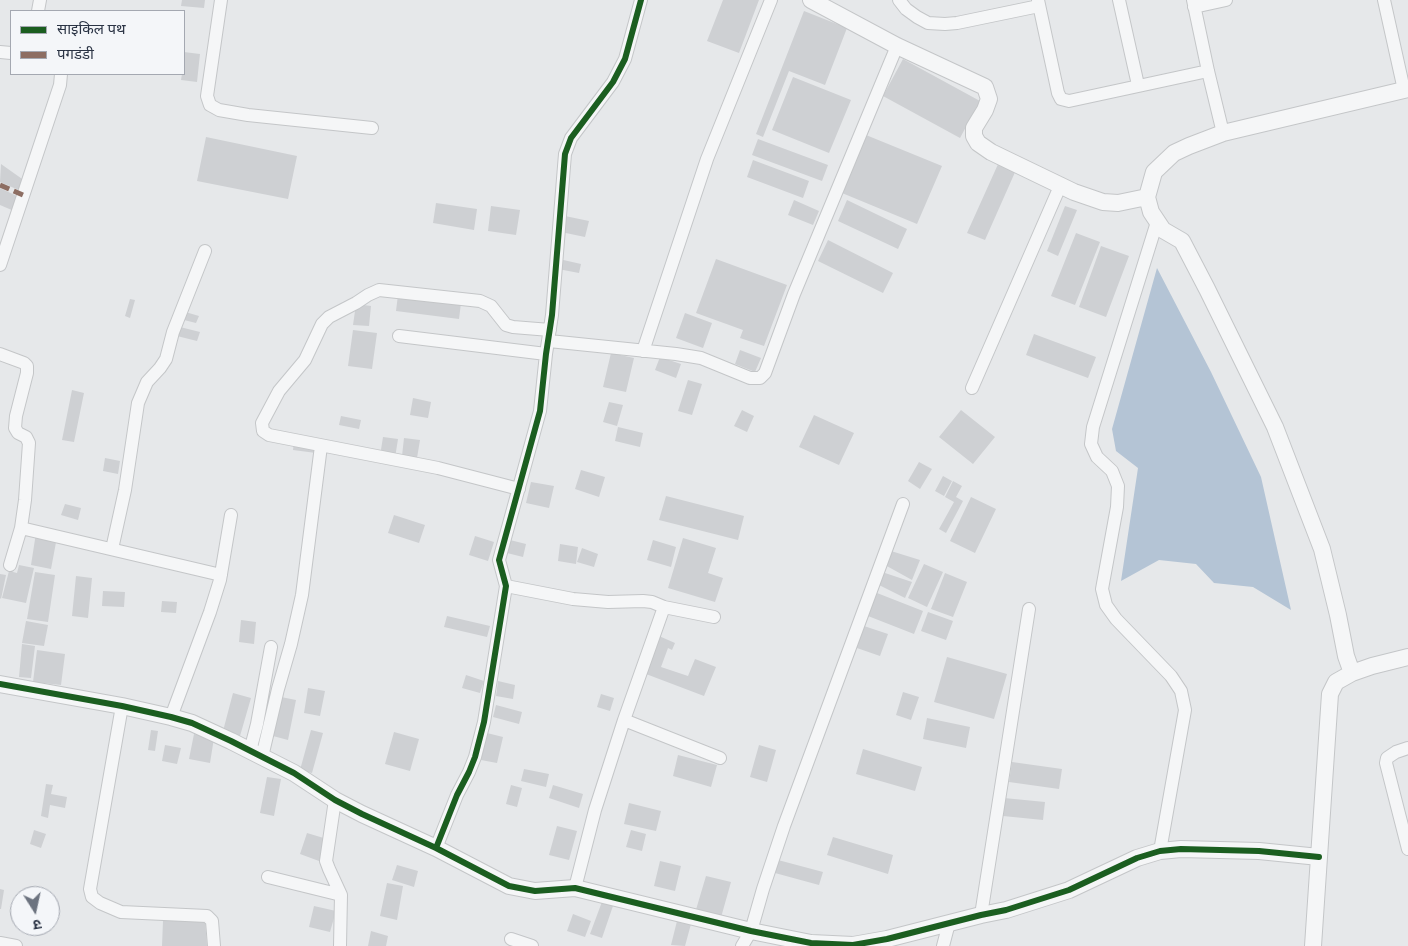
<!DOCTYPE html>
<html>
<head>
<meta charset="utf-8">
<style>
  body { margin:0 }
  #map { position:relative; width:1408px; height:946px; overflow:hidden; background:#e6e8ea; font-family:"IBM Plex Sans","Noto Sans Devanagari",sans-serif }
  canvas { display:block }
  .legend { position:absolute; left:10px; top:10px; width:175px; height:65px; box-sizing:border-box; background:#f4f6f9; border:1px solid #a4a8b1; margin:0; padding:6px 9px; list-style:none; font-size:15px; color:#2b3445 }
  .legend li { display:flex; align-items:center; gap:10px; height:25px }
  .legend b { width:25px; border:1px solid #a4a8b1 }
  .north { position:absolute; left:10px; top:886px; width:50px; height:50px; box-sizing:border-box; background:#f4f6f9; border:1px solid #a4a8b1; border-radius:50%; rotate:170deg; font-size:14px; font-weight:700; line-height:20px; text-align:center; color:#2b3445 }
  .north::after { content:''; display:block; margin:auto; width:18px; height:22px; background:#6c737f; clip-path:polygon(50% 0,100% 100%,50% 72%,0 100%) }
</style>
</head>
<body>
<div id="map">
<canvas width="1408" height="946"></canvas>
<ul class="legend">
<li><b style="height:6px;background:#1b5e20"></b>साइकिल पथ</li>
<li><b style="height:6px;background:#8d6e63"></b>पगडंडी</li>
</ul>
<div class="north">उ</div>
</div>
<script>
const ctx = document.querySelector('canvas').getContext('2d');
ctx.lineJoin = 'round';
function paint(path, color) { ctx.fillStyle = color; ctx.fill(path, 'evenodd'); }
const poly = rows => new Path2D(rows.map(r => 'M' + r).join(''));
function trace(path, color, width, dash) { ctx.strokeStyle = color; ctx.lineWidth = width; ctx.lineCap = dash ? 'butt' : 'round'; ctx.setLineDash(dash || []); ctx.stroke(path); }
paint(poly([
  [1157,268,1211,372,1261,477,1291,610,1253,587,1214,583,1196,564,1159,560,1121,581,1138,468,1116,451,1112,429]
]), '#b4c4d5');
paint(poly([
  [182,0,205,0,204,8,181,6],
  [723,0,759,0,739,53,707,41],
  [804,11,847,28,825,85,789,71,763,137,756,134],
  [184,52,200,54,197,82,181,80,182,74,184,74],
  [903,59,980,101,960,138,883,96],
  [793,77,851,100,829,153,772,130],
  [866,135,942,166,917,224,842,193],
  [206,137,297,156,288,199,197,181],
  [758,139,828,165,822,181,752,155],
  [753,160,809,181,803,198,747,177],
  [999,162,1016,170,985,240,967,233],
  [1,164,25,181,21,191,0,182],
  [0,188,19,197,14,211,0,205],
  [794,200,819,211,813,225,788,215],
  [847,200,907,229,898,249,838,221],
  [436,203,477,209,474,230,433,223],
  [491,206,520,210,516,235,488,231],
  [1065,206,1077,210,1058,256,1047,251],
  [565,216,589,221,585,237,561,232],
  [1076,233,1100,242,1075,305,1051,296],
  [828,240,893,273,883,293,818,261],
  [1101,246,1129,256,1106,317,1079,307],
  [559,259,581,264,579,273,558,269],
  [716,259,787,285,764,346,740,338,743,330,696,313],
  [398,295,461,303,459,319,396,311],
  [130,299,135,300,130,318,125,316],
  [356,304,371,306,369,326,353,325],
  [182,311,199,316,196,323,180,319],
  [685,313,712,323,703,348,676,338],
  [176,326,200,332,197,341,173,335],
  [353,330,377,333,372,369,348,366],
  [1034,334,1096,357,1088,378,1026,355],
  [740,350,761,358,755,372,735,364],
  [611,353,634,358,626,392,603,387],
  [660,357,681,364,676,378,655,370],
  [688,380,702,384,692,415,678,411],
  [72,390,84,393,74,442,62,440],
  [413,398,431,402,428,418,410,415],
  [609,402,623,405,617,426,603,422],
  [742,410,754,416,747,432,734,426],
  [961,410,995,437,973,464,939,437],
  [814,415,854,433,839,465,799,447],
  [341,416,361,420,359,429,339,425],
  [618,427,643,433,640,447,615,441],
  [383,437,398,439,395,458,380,456],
  [404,438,420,440,417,458,402,456],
  [294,442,317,445,316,453,293,450],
  [105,458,120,461,118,474,103,471],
  [919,462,932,469,920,489,908,481],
  [581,470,605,477,599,497,575,489],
  [943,476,952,481,944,496,935,491],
  [953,481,962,486,956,497,963,501,946,533,939,529,954,502,945,497],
  [531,482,554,486,549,508,526,503],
  [666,496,744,516,738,540,659,520],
  [971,497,996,509,975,553,950,541],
  [65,504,81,508,78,520,61,515],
  [394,515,425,525,419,543,388,533],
  [36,533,57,537,51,569,31,565],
  [475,536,494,542,488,561,469,555],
  [683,538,716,548,708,573,723,578,715,602,668,588],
  [510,540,526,544,523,557,507,553],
  [653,540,676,547,671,567,647,560],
  [560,544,578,547,576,564,558,561],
  [582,548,598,554,594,567,577,562],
  [891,551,920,560,912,580,885,565],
  [924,564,943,572,927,607,908,598],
  [19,565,34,568,26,603,2,598,9,571,17,573],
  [35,572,55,575,48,622,27,619],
  [882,572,912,582,905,598,877,584],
  [945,573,967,582,953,617,931,609],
  [0,574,6,575,1,599,0,598],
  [76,576,92,578,88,618,72,616],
  [103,591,125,592,124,607,102,606],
  [877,593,923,611,914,634,868,616],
  [162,601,177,602,176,613,161,612],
  [928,612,953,621,946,640,921,631],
  [447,616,490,626,487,637,444,627],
  [241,620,256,622,254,644,239,642],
  [26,621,48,625,44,646,22,643],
  [861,625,888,634,880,656,854,647],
  [659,636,675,643,672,650,668,648,661,667,688,676,695,659,716,667,704,696,646,674],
  [22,644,35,646,31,678,19,677],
  [37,650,65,654,61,685,33,682],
  [947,657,1007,674,994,719,934,702],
  [466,675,484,681,480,693,462,688],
  [498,681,515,685,513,699,496,696],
  [308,688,325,691,320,716,304,713],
  [903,692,919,697,911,720,896,715],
  [233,693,251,698,240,736,223,731],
  [601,694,614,698,610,711,597,707],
  [281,697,296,700,288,740,273,736],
  [496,705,522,712,519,724,493,717],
  [927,718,970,727,966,748,923,739],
  [151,730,158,731,155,751,148,750],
  [311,730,323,733,312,773,300,770],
  [394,732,419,739,410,771,385,764],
  [487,733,503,737,497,763,481,760],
  [194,734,214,738,210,763,189,759],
  [165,745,181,748,177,764,162,761],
  [759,745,776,750,767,782,750,777],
  [863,749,922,767,915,791,856,774],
  [678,755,717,765,711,787,673,776],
  [1012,762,1062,769,1059,789,1009,782],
  [524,769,549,774,546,787,521,781],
  [267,777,281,779,274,816,260,813],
  [46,784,53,785,51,794,67,797,65,808,50,805,48,818,41,816],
  [511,785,522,788,517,807,506,804],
  [553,785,583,794,579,808,549,798],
  [1004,798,1045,802,1043,820,1003,816],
  [629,803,661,811,656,831,624,824],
  [557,826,577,831,569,860,549,855],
  [34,830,46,834,41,848,30,844],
  [631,830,646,834,642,851,626,847],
  [307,833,327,839,319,861,300,854],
  [833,837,893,855,888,874,827,855],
  [778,860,823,872,819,885,775,873],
  [660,861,681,866,675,891,654,886],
  [397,865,418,871,414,887,392,880],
  [706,876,731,882,720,921,695,913],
  [387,883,403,886,397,920,380,916],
  [0,889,4,890,1,909,0,909],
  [603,899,614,903,602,938,590,934],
  [314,906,336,911,330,932,309,927],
  [573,914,591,921,585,937,567,931],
  [205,920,207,946,162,946,163,921],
  [677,921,691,924,685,946,671,945],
  [371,931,388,936,386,946,368,946]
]), '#ced0d3');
const minor = poly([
  [221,0,207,96,210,105,219,110,248,115,372,128],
  [899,0,906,9,917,17,928,23,945,24,957,23,1039,6],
  [1038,0,1058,93,1061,99,1069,101,1208,71],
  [1119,0,1138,85],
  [1193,0,1208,71,1223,133],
  [1384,0,1404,90],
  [1194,7,1226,0],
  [38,11,40,0],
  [0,52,11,53],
  [1157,222,1093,427,1091,444,1097,457,1112,471,1118,486,1117,507,1102,589,1106,605,1116,619,1171,676,1181,691,1185,710,1160,851],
  [0,265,60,85,61,74],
  [399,336,546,354],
  [549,341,676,354,701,358,750,378,760,378,765,373,794,294,897,46],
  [643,351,707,159,771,0],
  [0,354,24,363,27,366,27,373,16,416,15,428,18,433,26,437,29,443,25,500,21,528,10,565],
  [972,388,1061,184],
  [519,489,438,468,269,435,263,431,262,423,279,391,305,360,322,324,329,317,356,303,368,295,379,290,480,301,491,306,506,325,513,327,550,330],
  [21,528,221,575],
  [112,549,125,490,138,403,147,382,160,368,166,359,173,332,205,251],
  [506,586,573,599,608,602,643,601,652,602,664,607,714,617],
  [122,706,90,889,92,897,100,903,121,912,207,916,212,921,214,946],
  [171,717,210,612,220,580,231,515],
  [624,720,720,758],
  [1408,748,1396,752,1387,758,1386,763,1408,849],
  [250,751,257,724,271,647],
  [262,757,278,689,291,644,302,595,321,446],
  [335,800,326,861,329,869,341,895,340,946],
  [436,848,457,795,469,772,475,757,484,722,506,586,499,560,540,411,546,354,552,315,565,154,571,138,613,82,625,59,641,0],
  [268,877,341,895],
  [575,888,595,810,624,720,664,607],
  [981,915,1029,609],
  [511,939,532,946],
  [0,943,16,946],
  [742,946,751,931,763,889,784,826,903,504],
  [943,946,949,923]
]);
const tertiary = poly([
  [811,0,897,46,985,87,989,99,985,110,974,128,974,136,978,143,991,152,1074,192,1103,202,1118,203,1147,197],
  [1352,673,1346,656,1338,615,1322,549,1275,427,1207,289,1182,241,1163,230,1151,212,1147,197,1154,172,1174,153,1189,146,1223,133,1408,89],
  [0,684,122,706,171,717,192,723,231,741,294,773,335,800,362,814,436,848,509,886,535,891,575,888,751,931,811,943,853,945,887,939,981,915,1006,910,1069,890,1137,858,1160,851,1181,849,1259,851,1319,857],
  [1313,946,1330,694,1336,682,1352,673,1372,666,1408,657]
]);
trace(minor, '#c4c6c8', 14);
trace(tertiary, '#c4c6c8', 18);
trace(minor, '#f5f6f7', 12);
trace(tertiary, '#f5f6f7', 16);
trace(poly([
  [0,185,23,195]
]), '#8d6e63', 5, [10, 5]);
trace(poly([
  [0,684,122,706,171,717,192,723,231,741,294,773,335,800,362,814,436,848,509,886,535,891,575,888,751,931,811,943,853,945,887,939,981,915,1006,910,1069,890,1137,858,1160,851,1181,849,1259,851,1319,857],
  [436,848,457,795,469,772,475,757,484,722,506,586,499,560,540,411,546,354,552,315,565,154,571,138,613,82,625,59,641,0]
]), '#1b5e20', 6);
</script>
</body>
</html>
